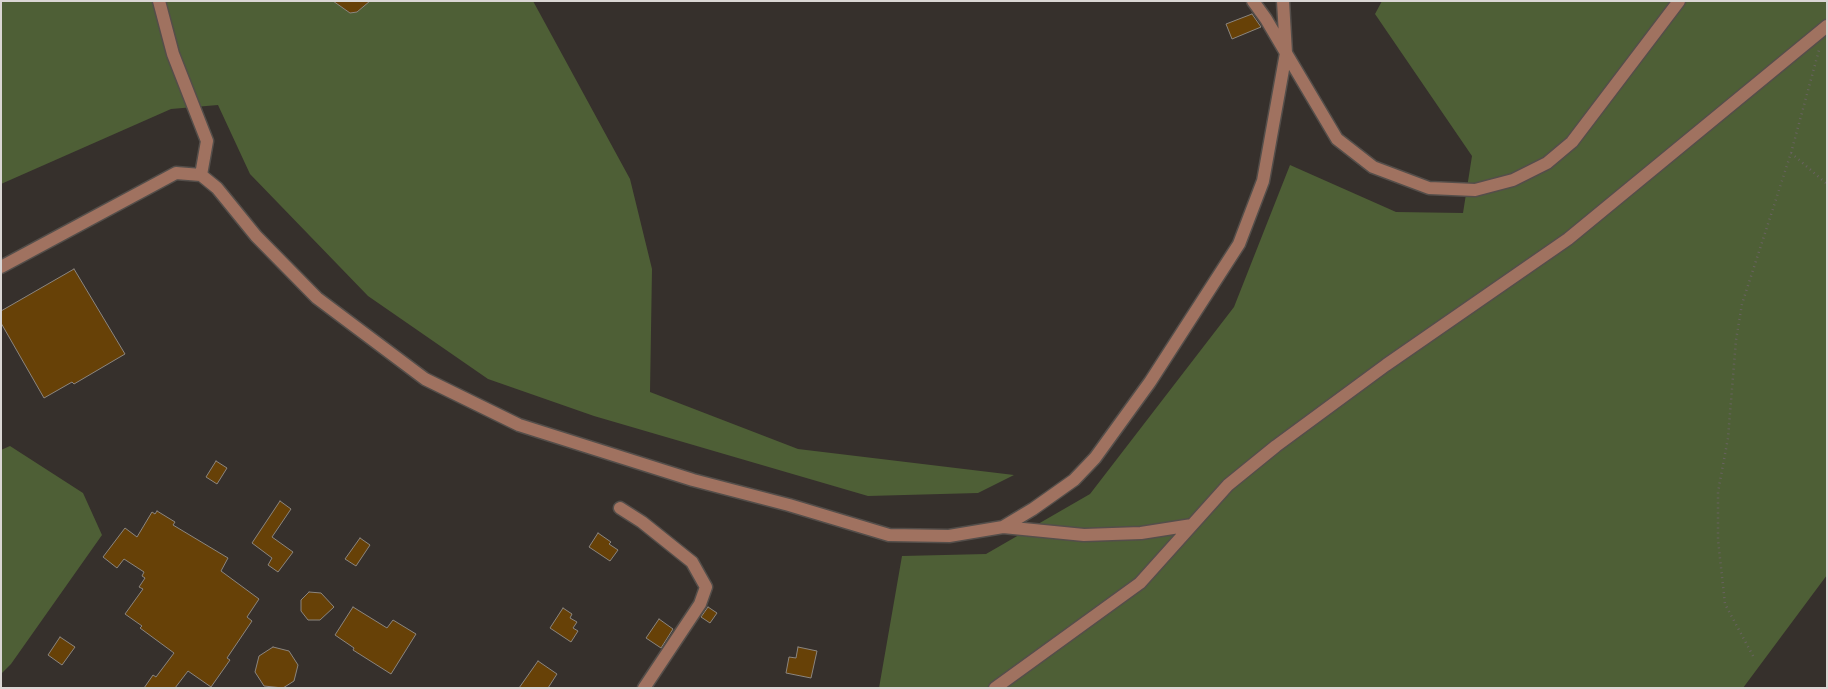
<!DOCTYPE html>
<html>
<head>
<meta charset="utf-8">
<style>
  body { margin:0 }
  #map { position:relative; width:1828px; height:689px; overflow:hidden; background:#36302c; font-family:"IBM Plex Sans",sans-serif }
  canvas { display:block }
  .frame { position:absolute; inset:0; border:2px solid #dad6d4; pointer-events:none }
</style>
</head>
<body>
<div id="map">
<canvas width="1828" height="689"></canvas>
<div class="frame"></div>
</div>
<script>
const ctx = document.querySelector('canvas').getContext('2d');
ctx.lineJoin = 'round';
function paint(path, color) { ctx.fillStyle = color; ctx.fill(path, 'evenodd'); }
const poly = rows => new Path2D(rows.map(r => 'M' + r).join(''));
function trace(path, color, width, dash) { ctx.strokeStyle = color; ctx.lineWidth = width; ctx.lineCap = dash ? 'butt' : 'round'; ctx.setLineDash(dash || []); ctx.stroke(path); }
paint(poly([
  [1,1,533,1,630,179,652,269,650,392,798,449,1014,475,978,493,868,496,594,416,488,379,368,296,250,174,218,105,171,109,1,184],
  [1382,1,1827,1,1827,575,1743,688,879,688,902,556,986,554,1090,494,1234,307,1290,165,1396,212,1463,213,1472,156,1375,14],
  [10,446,83,493,102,535,11,664,1,674,1,450]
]), '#4e5f36');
const building = poly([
  [333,1,370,1,357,12,350,13,333,1],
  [1252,14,1261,27,1232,39,1226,24,1252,14],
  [74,269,125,354,74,384,72,382,44,398,1,323,1,311,74,269],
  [216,461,227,468,217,484,206,477,216,461],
  [280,501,291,509,272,537,293,552,278,572,268,565,272,558,252,543,280,501],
  [157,511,175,522,173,525,228,558,221,571,259,599,247,617,252,621,227,658,230,660,211,687,188,671,175,688,144,688,153,675,156,677,174,653,140,628,142,626,125,614,143,589,139,587,145,578,142,576,144,572,124,559,117,568,103,557,125,528,137,537,152,512,155,514,157,511],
  [598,533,611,542,609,544,618,550,610,561,589,547,598,533],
  [360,538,370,545,356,566,345,559,360,538],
  [309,592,321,593,334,607,320,620,308,620,301,611,301,600,309,592],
  [353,607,387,628,393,620,416,634,391,674,353,650,354,648,335,635,353,607],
  [708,607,717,613,710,623,701,617,708,607],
  [563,608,572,614,570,618,577,622,573,628,578,631,571,642,550,628,563,608],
  [659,619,673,629,661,648,646,638,659,619],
  [60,637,75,647,62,665,48,655,60,637],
  [273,647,289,651,298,665,294,681,283,688,264,686,255,672,259,656,273,647],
  [798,647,817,651,811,678,786,673,789,657,796,658,798,647],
  [538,661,557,674,548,688,519,688,538,661]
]);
paint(building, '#674107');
trace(building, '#8b857f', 1);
const minor = poly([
  [159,1,173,54,207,141,201,175],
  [1283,1,1286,53,1337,139,1373,167,1429,188,1475,190,1513,180,1547,163,1572,142,1679,1],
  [1,267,176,173,201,175,217,188,256,236,317,298,425,379,519,425,693,480,789,505,889,535,949,536,1003,527,1033,509,1074,480,1095,458,1150,382,1239,244,1263,181,1286,53,1266,19,1253,1],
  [620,508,642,522,692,562,706,587,700,604,644,688],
  [1003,527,1084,535,1141,533,1192,525],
  [995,688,1140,583,1228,485,1276,446,1386,365,1568,239,1827,26]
]);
trace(minor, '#544e4a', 15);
trace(poly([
  [1791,153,1827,184],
  [1753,656,1725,604,1718,540,1718,492,1728,438,1736,340,1742,304,1791,153,1819,50]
]), '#68625f', 2.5, [1, 4]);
trace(minor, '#a07260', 12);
</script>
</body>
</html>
